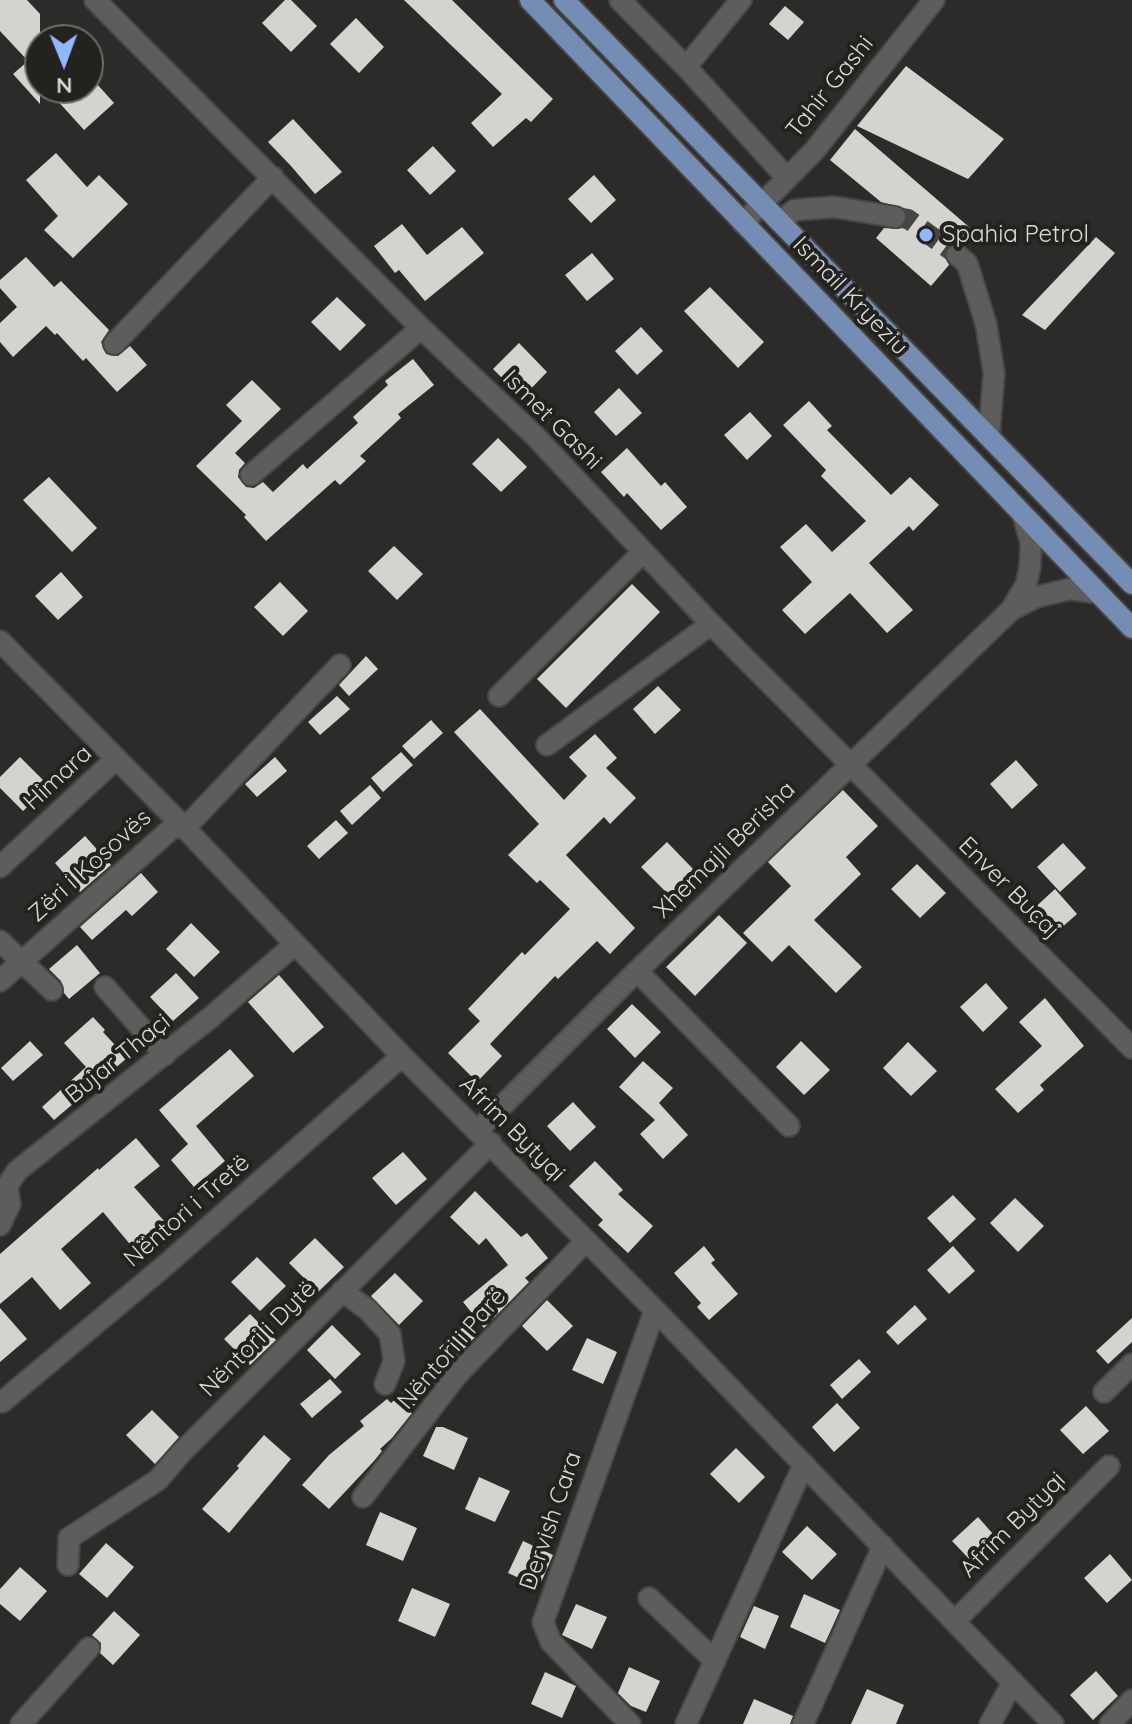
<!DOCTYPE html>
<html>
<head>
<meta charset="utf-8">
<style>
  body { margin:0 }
  #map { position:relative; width:1132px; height:1724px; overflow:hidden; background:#2d2b29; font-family:Quicksand,sans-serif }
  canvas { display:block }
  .north { position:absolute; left:24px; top:24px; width:80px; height:80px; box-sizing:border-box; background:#23221f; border:2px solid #6c6c69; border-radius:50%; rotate:179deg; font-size:22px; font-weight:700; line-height:32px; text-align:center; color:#dadad8 }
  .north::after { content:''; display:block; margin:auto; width:28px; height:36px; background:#90b8fd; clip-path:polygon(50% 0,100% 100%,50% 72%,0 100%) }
</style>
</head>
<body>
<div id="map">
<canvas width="1132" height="1724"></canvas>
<div class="north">N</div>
</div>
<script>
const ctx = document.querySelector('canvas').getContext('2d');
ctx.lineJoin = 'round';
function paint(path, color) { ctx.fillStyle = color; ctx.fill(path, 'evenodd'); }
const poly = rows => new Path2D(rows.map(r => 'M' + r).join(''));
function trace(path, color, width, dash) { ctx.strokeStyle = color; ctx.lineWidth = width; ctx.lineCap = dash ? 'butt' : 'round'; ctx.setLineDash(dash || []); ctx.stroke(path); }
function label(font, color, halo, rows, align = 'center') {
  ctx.font = font + ' Quicksand,sans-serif'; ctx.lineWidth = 8; ctx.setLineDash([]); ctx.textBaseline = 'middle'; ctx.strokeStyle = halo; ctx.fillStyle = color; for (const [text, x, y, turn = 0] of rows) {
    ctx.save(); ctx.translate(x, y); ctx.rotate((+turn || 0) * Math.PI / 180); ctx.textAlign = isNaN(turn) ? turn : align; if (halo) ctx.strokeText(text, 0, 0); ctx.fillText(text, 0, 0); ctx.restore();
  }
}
paint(poly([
  [0,0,27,0,40,14,40,104,13,74,28,61,0,31],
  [285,0,291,0,317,26,291,52,262,23],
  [404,0,452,0,553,99,531,122,526,118,493,147,471,123,502,94],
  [785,6,804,22,788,40,769,24],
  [356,18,384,47,359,73,330,44],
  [906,66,1004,139,968,179,857,126],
  [88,74,114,103,84,130,46,88,88,88],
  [293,119,342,172,315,194,291,166,268,142],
  [855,129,976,233,965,245,958,242,947,246,944,254,949,265,931,286,876,238,884,228,899,229,904,226,908,218,904,208,881,202,830,160],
  [433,146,456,171,430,195,407,170],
  [56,153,87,187,99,175,128,204,73,258,44,230,58,216,26,180],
  [594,175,616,200,591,223,568,199],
  [402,224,427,255,462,227,484,253,425,301,399,270,395,273,374,246],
  [1096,237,1115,253,1045,330,1022,315],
  [592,253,614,279,587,301,565,275],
  [26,257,54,287,61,281,109,330,101,342,106,354,118,356,130,346,147,365,117,392,86,358,83,361,57,333,55,335,46,326,13,357,0,342,0,323,17,307,0,288,0,280],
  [710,287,764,342,738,368,684,311],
  [337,297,366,325,340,351,311,322],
  [641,327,663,351,637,375,615,351],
  [519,343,547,372,522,398,493,369],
  [413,359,434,385,398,414,401,418,360,456,366,461,340,485,335,480,266,541,244,517,246,515,196,466,242,421,226,405,252,380,281,409,235,453,245,463,239,470,238,477,246,487,254,488,263,482,273,492,303,464,307,469,358,423,353,417,388,385,385,381],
  [619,388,642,413,616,436,594,412],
  [809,401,832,426,827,430,891,495,910,477,939,505,913,531,909,526,869,563,913,610,887,633,850,593,805,634,782,610,812,582,780,547,806,524,832,552,866,521,821,476,826,470,783,425],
  [750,412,772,436,747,460,724,435],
  [498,438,527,467,501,492,472,464],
  [627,448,661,486,665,482,687,507,661,530,627,493,624,497,601,472],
  [49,477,97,528,72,552,23,500],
  [394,546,423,574,397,600,368,571],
  [61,572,83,597,58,620,35,596],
  [280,582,308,611,283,636,254,607],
  [632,584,660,612,566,708,537,679],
  [366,656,378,669,349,696,339,685],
  [658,686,681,710,655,734,633,709],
  [337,696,350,709,320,735,308,722],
  [480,709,564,800,587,776,569,757,595,734,617,758,606,768,636,798,610,824,604,817,566,855,635,928,610,954,597,941,558,979,555,976,490,1044,502,1056,477,1082,448,1053,480,1021,468,1009,522,952,525,955,570,909,540,880,537,883,508,855,539,824,454,732],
  [431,720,443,733,414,759,402,746],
  [401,752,413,765,383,792,371,778],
  [20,757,49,786,23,811,0,788,0,777],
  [275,757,287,771,257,797,245,784],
  [1016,760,1038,785,1012,809,990,784],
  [370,785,381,798,352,825,340,811],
  [843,790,878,826,846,857,861,874,814,920,862,967,836,993,789,945,772,962,743,933,791,886,768,862],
  [336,820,348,833,319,859,307,846],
  [85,836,111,865,80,892,55,863],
  [667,842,695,871,670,896,641,867],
  [1063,843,1086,868,1060,892,1037,867],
  [917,864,946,893,920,918,891,889],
  [141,873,158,892,132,916,126,910,92,940,80,927],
  [1055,889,1077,914,1051,937,1029,913],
  [719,915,747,943,695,996,666,967],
  [191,923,220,952,194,977,166,949],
  [77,945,100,973,69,999,64,993,61,981,49,969],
  [176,973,199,998,173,1021,150,997],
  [279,975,324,1027,293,1053,248,1002],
  [986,983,1008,1008,983,1032,960,1007],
  [1045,998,1084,1046,1040,1085,1044,1090,1018,1113,995,1089,1042,1046,1019,1022],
  [632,1004,661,1032,635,1058,607,1029],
  [93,1017,105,1030,103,1032,127,1058,54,1120,42,1107,86,1067,64,1043],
  [30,1041,43,1055,13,1081,1,1068],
  [801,1041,830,1070,804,1095,776,1067],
  [908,1042,937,1071,911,1096,883,1068],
  [230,1049,254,1076,196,1126,225,1161,194,1187,171,1160,188,1144,159,1110],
  [643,1061,673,1088,659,1103,688,1135,663,1159,640,1134,655,1120,619,1087],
  [573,1102,596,1127,570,1151,547,1126],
  [136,1138,160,1166,134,1187,165,1222,134,1249,103,1212,61,1249,91,1283,60,1310,32,1277,0,1304,0,1254,98,1168,99,1170],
  [403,1152,427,1179,396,1205,372,1178],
  [595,1161,623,1190,618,1194,653,1226,628,1253,598,1225,603,1220,569,1186],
  [475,1191,521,1237,527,1233,548,1258,525,1278,529,1282,484,1328,463,1302,508,1265,486,1238,479,1245,450,1217],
  [953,1195,976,1219,950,1243,927,1218],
  [1015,1198,1044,1226,1018,1252,990,1223],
  [315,1238,344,1267,318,1292,289,1263],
  [704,1246,715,1260,711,1263,738,1294,709,1320,697,1307,701,1303,674,1273],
  [953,1246,975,1271,949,1294,927,1270],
  [257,1257,286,1286,260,1311,231,1282],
  [395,1273,423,1301,399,1325,371,1296],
  [547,1300,573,1326,547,1351,522,1326],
  [915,1305,927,1319,898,1345,886,1332],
  [0,1308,27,1339,0,1362],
  [250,1314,276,1340,250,1365,224,1339],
  [1132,1318,1132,1342,1108,1364,1096,1351],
  [469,1322,479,1333,451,1362,439,1348],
  [332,1325,361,1354,335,1379,307,1350],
  [587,1338,617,1352,603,1384,572,1370],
  [859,1359,871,1372,842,1399,830,1385],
  [429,1370,438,1379,409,1411,412,1413,392,1438,380,1449,382,1451,374,1461,329,1509,302,1485,329,1455,364,1426,360,1421,387,1399,391,1403],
  [330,1379,342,1392,312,1418,300,1404],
  [837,1403,860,1428,834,1452,812,1427],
  [1086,1406,1109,1431,1083,1454,1060,1430],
  [152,1410,179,1437,155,1464,126,1435],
  [436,1427,443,1427,468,1438,454,1470,423,1456],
  [264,1435,291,1459,229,1533,202,1509,239,1468,237,1466],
  [736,1448,765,1477,739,1503,710,1474],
  [479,1477,510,1491,495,1522,465,1509],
  [380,1512,417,1528,403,1561,366,1545],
  [978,1517,1000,1542,975,1565,952,1541],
  [807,1526,837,1554,812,1580,782,1552],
  [523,1541,553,1555,539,1587,508,1573],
  [106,1543,134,1567,107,1598,79,1574],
  [1110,1554,1132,1580,1107,1603,1084,1578],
  [20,1567,47,1591,20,1621,0,1604,0,1589],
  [412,1588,450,1604,435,1637,398,1621],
  [804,1594,840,1610,825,1643,790,1627],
  [576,1604,607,1617,592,1649,562,1635],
  [754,1606,779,1616,765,1649,740,1637],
  [114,1611,140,1635,113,1665,100,1653,101,1643,92,1635],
  [629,1667,660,1681,646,1712,631,1706,618,1693],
  [1096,1671,1118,1696,1093,1720,1070,1695],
  [545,1672,576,1686,562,1718,531,1704],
  [867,1689,904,1705,896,1724,851,1724],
  [754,1699,793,1716,790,1724,743,1724]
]), '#d5d3d0');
trace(poly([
  [895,217,908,219,957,255]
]), '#474543', 20, [20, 10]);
const minor = poly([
  [95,0,421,328,536,437,711,624,1132,1048],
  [620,0,686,67,787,178],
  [686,67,741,0],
  [780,221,795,210,834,207,895,217],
  [743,223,814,151,934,0],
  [957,255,967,263,986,324,994,373,989,436],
  [114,344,273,177],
  [251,475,421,328],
  [1011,610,1026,585,1030,566,1031,543,1023,515],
  [0,641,179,822,402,1056,655,1310,1053,1724],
  [499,696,643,552],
  [547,745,711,624],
  [184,829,340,665],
  [0,867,116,759],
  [0,941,52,990],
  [637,971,789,1126],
  [0,981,179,822],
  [105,987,165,1055],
  [478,1130,637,971,1011,610,1036,597,1070,589,1098,593],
  [0,1225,10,1204,7,1186,17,1171,211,1017,294,945],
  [342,1291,368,1310,390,1334,394,1361,385,1384],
  [1104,1392,1132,1364],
  [2,1402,168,1263,402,1056],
  [363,1497,458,1374,586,1241],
  [68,1565,69,1538,158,1480,181,1453,491,1143],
  [649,1598,715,1661],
  [955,1621,1109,1466],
  [21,1724,89,1648],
  [630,1724,551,1642,543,1622,655,1310],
  [686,1724,804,1464],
  [803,1724,883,1546],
  [990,1724,1013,1682],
  [1110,1724,1132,1700]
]);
const major = poly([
  [530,0,1132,628],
  [564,0,1132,584]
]);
trace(minor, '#484745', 24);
trace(major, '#484745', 24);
trace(minor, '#5f5d5b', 20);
trace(major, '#758cb5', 20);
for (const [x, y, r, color] of [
  [926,235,8,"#90b8fd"]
]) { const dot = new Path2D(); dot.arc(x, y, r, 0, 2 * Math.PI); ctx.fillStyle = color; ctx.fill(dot); trace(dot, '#23221f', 3); }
label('24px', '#dadad8', '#23221f', [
  ["Tahir Gashi",830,87,-51],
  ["Ismail Kryeziu",850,296,46],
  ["Ismet Gashi",552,420,45],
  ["Himara",58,778,-43],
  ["Xhemajli Berisha",725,850,-44],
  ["Zëri i Kosovës",90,866,-42],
  ["Enver Buçaj",1009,888,45],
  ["Bujar Thaçi",118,1059,-39],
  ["Afrim Bytyqi",512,1129,45],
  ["Nëntori i Tretë",187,1211,-41],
  ["Nëntori i Dytë",258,1339,-45],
  ["Nëntori i Parë",452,1349,-49],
  ["Dervish Cara",551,1521,-71],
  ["Afrim Bytyqi",1013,1525,-45]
]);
label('24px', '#dadad8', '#23221f', [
  ["Spahia Petrol",942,235]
], 'left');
</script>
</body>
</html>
